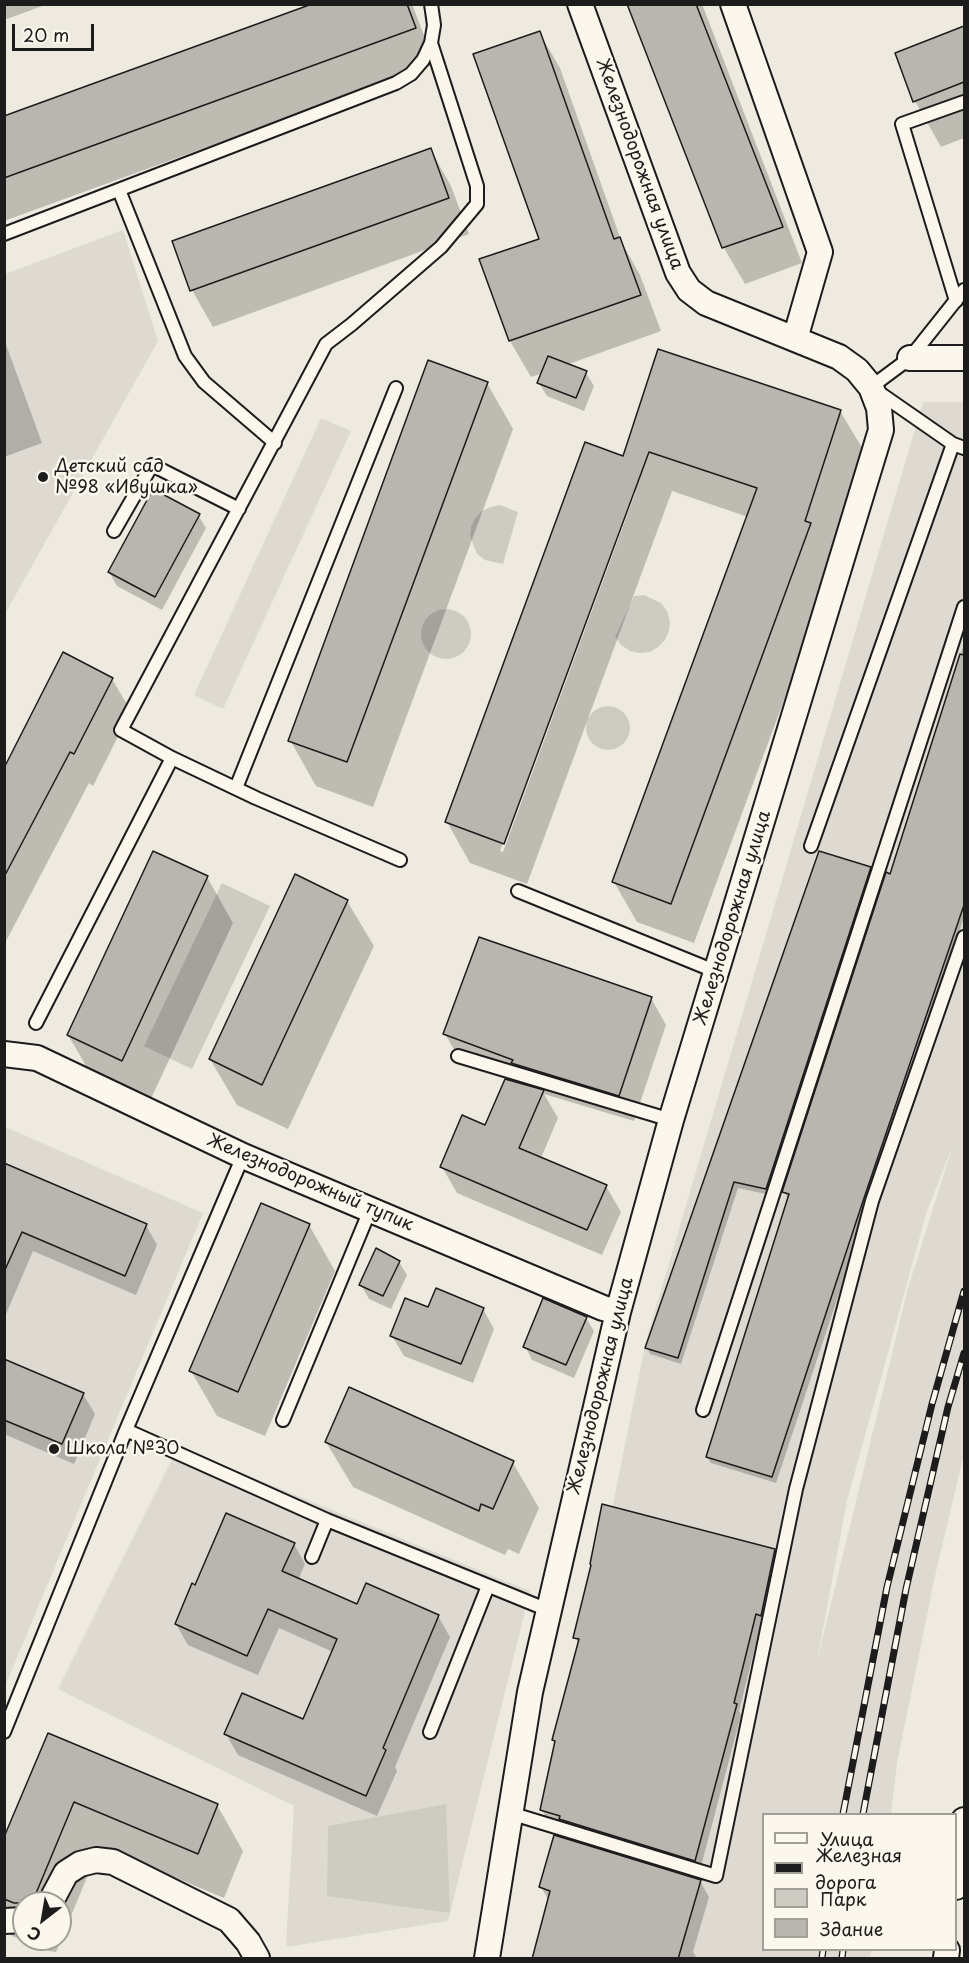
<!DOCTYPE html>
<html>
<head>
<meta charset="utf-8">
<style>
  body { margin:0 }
  #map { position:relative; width:969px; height:1963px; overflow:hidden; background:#eeeadf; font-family:"Playpen Sans",sans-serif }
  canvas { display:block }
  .frame { position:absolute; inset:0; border:6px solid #1c1c1c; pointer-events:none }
  .legend { position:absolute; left:762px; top:1813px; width:195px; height:138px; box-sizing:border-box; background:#fbf7ec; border:2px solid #a29f99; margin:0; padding:8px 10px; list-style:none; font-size:18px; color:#1c1c1c }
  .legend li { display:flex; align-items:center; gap:12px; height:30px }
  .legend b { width:30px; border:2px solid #a29f99 }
  .north { position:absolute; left:12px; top:1891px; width:60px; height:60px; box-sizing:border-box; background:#fbf7ec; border:2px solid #a29f99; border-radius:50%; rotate:211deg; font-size:16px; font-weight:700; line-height:24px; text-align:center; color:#1c1c1c }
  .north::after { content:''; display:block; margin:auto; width:21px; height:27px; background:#1c1c1c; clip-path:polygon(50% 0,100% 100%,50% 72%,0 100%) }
  .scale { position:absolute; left:12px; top:24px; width:82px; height:27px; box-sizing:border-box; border:3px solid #1c1c1c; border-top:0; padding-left:8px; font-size:18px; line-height:21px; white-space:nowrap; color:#1c1c1c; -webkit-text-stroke:4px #fbf7ec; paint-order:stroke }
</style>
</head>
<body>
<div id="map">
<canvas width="969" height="1963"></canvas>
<div class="frame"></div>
<ul class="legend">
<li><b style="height:8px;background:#fbf7ec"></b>Улица</li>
<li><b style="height:8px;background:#1c1c1c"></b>Железная дорога</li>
<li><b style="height:16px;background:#ceccc2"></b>Парк</li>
<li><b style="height:16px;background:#b9b6af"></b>Здание</li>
</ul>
<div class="north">С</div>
<div class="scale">20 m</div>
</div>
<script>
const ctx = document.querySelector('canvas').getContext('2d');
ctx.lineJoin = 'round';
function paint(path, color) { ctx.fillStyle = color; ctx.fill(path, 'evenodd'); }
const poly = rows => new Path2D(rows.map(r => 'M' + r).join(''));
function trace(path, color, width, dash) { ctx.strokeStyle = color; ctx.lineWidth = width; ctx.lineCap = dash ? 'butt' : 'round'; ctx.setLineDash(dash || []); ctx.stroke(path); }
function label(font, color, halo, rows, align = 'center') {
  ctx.font = font + ' "Playpen Sans",sans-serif'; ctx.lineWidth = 5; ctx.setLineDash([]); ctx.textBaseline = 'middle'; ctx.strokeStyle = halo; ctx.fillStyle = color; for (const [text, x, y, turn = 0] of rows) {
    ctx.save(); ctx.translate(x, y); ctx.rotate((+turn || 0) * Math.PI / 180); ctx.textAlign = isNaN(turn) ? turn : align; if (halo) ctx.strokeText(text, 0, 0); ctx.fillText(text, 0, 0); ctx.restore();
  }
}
paint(poly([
  [123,230,158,341,5,614,5,274],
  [923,402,964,402,964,1454,935,1576,897,1763,891,1814,764,1814,764,1950,872,1950,870,1958,544,1958,611,1514,646,1341],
  [953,1145,908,1288,817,1661,847,1501,927,1211],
  [321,418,351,431,223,709,194,695],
  [5,1127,203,1213,5,1686],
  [178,1447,530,1591,448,1921,286,1947,294,1806,58,1689]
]), '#dedad1');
paint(poly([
  [500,505,518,512,503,564,485,560,477,554,470,536,471,527,475,518,482,511,491,507],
  [644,595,661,603,667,611,670,621,669,631,665,640,658,647,650,652,639,653,630,651,621,645,615,637,634,596],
  '421 634a25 25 0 1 1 50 0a25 25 0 1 1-50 0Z',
  '586 728a22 22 0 1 1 44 0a22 22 0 1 1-44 0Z',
  [222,883,270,906,192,1069,144,1046],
  [446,1804,450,1913,327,1896,328,1826]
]), '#ceccc2');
paint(poly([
  [4,4,48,4,4,20],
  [317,4,412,4,435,64,4,221,4,118],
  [629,4,702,4,802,263,745,284,724,248],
  [964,28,964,138,941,147,915,101,897,54],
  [539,32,560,68,622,243,640,275,661,331,566,365,586,373,594,386,584,411,547,396,539,383,543,373,531,377,510,341,481,260,540,240],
  [430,149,451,186,469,234,213,327,192,290,174,242],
  [4,339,42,443,4,457],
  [659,351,840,411,864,451,829,556,834,565,694,943,637,922,614,882,748,517,672,491,527,884,470,863,447,822,624,458],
  [633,491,636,491,503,852,500,851],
  [487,383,513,429,373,807,316,786,290,740],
  [198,515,206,528,162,610,117,586,109,572],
  [964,644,964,917,776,1483,711,1463,707,1457,788,1199,784,1192,891,875],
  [112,679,131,711,93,786,89,783,4,945,4,765,7,766],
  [870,869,873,875,770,1195,738,1188,681,1364,650,1354,647,1347],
  [207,877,233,923,148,1105,95,1081,68,1035],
  [347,901,374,946,288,1129,237,1105,210,1059],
  [651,998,666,1025,634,1121,544,1094,558,1118,541,1158,606,1186,621,1212,602,1255,457,1193,442,1167,486,1127,507,1078,460,1060,445,1034],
  [4,1164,146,1225,157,1245,136,1295,33,1251,4,1319],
  [309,1225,335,1271,265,1436,217,1416,191,1371],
  [399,1262,407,1275,391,1309,369,1299,361,1285],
  [429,1309,483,1309,494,1329,473,1383,404,1356,392,1336],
  [586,1318,594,1331,574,1378,532,1360,525,1346],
  [4,1360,83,1394,95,1414,74,1464,4,1434],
  [326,1442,513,1463,539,1508,519,1554,508,1549,505,1555,353,1487],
  [294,1544,305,1564,298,1580,358,1606,438,1616,450,1637,395,1767,397,1771,377,1816,238,1755,226,1734,303,1721,333,1652,279,1628,258,1675,188,1645,176,1624,196,1587],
  [774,1551,779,1560,766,1624,761,1623,739,1711,741,1715,700,1870,547,1819,542,1810,556,1745,554,1740,579,1645,575,1637],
  [49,1735,217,1805,243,1851,224,1898,100,1846,56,1952,48,1951,10,1935,4,1925,4,1841],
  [24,1903,60,1903,60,1939,24,1939],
  [700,1881,709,1897,693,1952,697,1958,534,1958,549,1901,541,1887]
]), '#0003');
const building = poly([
  [312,4,407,4,416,28,4,178,4,116,312,4],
  [627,4,696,4,783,227,722,248,627,4],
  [964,26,964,82,913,102,895,53,964,26],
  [540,31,614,239,620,237,641,295,509,341,479,259,539,239,473,54,540,31],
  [431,148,449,198,190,291,172,241,431,148],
  [658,349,841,410,805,521,811,523,671,904,612,882,757,488,649,452,504,844,445,822,585,442,623,456,658,349],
  [548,356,587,371,576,398,537,383,548,356],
  [428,360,488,382,347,762,288,741,428,360],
  [153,489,200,514,155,597,108,572,153,489],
  [63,652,113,678,74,754,70,752,4,877,4,768,63,652],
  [960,654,964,655,964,905,864,1198,772,1477,706,1457,789,1194,782,1192,886,872,890,874,960,654],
  [153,851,208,876,122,1061,67,1035,153,851],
  [819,851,871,867,766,1189,734,1182,678,1358,645,1348,819,851],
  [295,874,348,900,262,1085,209,1059,295,874],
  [479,937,652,997,619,1096,511,1063,513,1060,443,1034,479,937],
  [505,1079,544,1090,519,1148,607,1185,587,1230,440,1167,462,1115,485,1125,505,1079],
  [4,1163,147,1224,125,1276,22,1232,4,1272,4,1163],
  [261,1203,310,1224,238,1392,189,1371,261,1203],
  [376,1248,400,1261,383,1296,359,1285,376,1248],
  [436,1288,484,1308,461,1364,390,1336,405,1298,428,1307,436,1288],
  [543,1298,587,1317,566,1365,523,1347,543,1298],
  [4,1359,84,1393,62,1444,4,1420,4,1359],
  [349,1387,514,1461,493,1509,481,1504,479,1511,325,1442,349,1387],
  [602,1504,775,1549,761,1616,756,1614,734,1703,737,1704,695,1861,559,1819,560,1816,540,1810,555,1741,552,1740,579,1639,573,1638,591,1565,590,1564,602,1504],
  [226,1513,295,1543,282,1571,357,1604,366,1583,439,1615,383,1748,386,1750,366,1796,224,1734,242,1693,303,1719,337,1639,268,1609,247,1656,175,1624,192,1583,195,1585,226,1513],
  [48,1733,218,1804,198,1854,74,1802,32,1903,14,1903,4,1899,4,1837,48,1733],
  [554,1835,701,1880,678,1959,532,1959,550,1891,539,1887,554,1835]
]);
paint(building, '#b9b6af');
trace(building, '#1c1c1c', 1.5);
const lane = poly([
  [119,190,185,356,204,382,275,443],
  [4,234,396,83,411,74,423,60,431,43,434,25,431,4],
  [956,301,902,124,964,102],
  [953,444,871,387,910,358,964,290],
  [114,531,152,465,239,509],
  [236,788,396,388],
  [811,846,953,444,964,448],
  [400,860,256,798,172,758,121,730,326,344,352,324,441,247,477,204,477,186,431,43],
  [518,891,717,972],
  [36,1023,172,758],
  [458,1056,671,1120],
  [703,1410,964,607],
  [283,1420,370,1210],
  [126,1430,327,1520,312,1557],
  [327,1520,548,1610],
  [4,1732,126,1430,243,1156],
  [430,1732,488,1586],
  [510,1813,716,1876,796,1489,872,1201,964,937]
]);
const street = poly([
  [733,4,820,252,795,339],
  [910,358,964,358],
  [4,1054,37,1058,243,1156,603,1308,618,1312],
  [956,1887,964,1820],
  [50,1903,66,1873,80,1864,96,1860,113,1862,229,1920,248,1942,257,1958],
  [4,1921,24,1920],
  [487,1958,530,1692,618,1312,671,1120,881,430,879,408,871,387,857,370,839,357,706,303,689,290,678,273,580,4],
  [946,1958,947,1950]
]);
trace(lane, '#1c1c1c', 16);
trace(street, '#1c1c1c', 28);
trace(lane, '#fbf7ec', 12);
trace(street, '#fbf7ec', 24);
const rail = poly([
  [843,1814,887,1587,932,1404,964,1291],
  [863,1814,906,1589,948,1407,964,1353],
  [822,1958,823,1950],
  [842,1958,843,1950]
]);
trace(rail, '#1c1c1c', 7);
trace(rail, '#fbf7ec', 4.5, [14]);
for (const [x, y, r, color] of [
  [43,477,6,"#1c1c1c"],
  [54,1449,6,"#1c1c1c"]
]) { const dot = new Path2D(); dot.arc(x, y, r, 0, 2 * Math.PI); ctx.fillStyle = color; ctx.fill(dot); trace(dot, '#fbf7ec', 2); }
label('18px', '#1c1c1c', '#fbf7ec', [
  ["Железнодорожная улица",639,164,70],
  ["Железнодорожная улица",733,918,-73],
  ["Железнодорожный тупик",310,1183,23],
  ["Железнодорожная улица",601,1386,-76]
]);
label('18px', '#1c1c1c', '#fbf7ec', [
  ["Детский сад",55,467],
  ["№98 «Ивушка»",55,488],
  ["Школа №30",66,1449]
], 'left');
</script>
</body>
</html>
